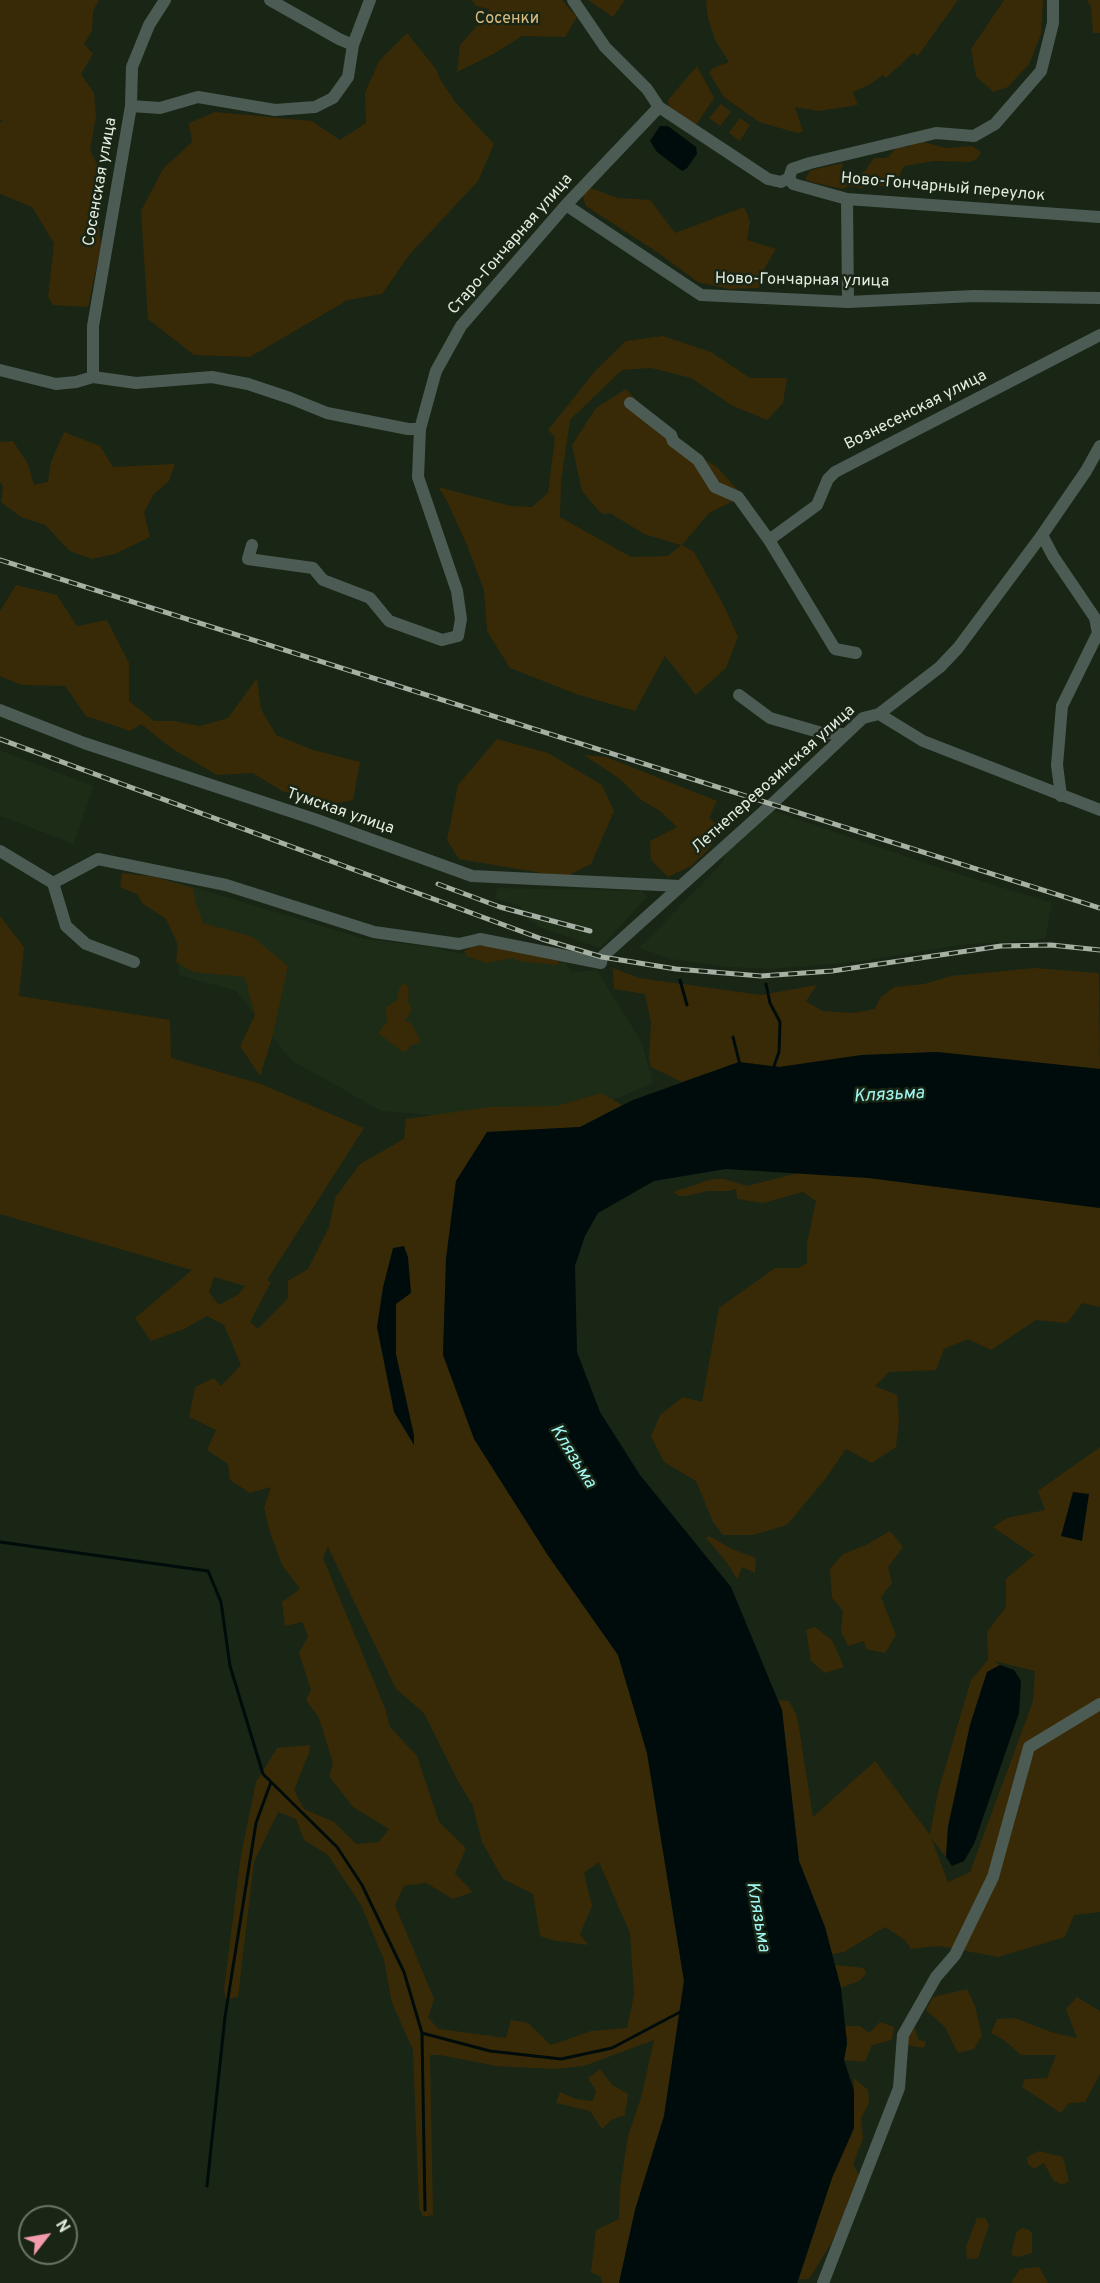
<!DOCTYPE html>
<html>
<head>
<meta charset="utf-8">
<style>
  body { margin:0 }
  #map { position:relative; width:1100px; height:2283px; overflow:hidden; background:#192515; font-family:Overpass,sans-serif }
  canvas { display:block }
  .north { position:absolute; left:18px; top:2205px; width:60px; height:60px; box-sizing:border-box; background:#192515; border:2px solid #6a7567; border-radius:50%; rotate:59deg; font-size:16px; font-weight:700; line-height:24px; text-align:center; color:#e4ece2 }
  .north::after { content:''; display:block; margin:auto; width:21px; height:27px; background:#f29aae; clip-path:polygon(50% 0,100% 100%,50% 72%,0 100%) }
</style>
</head>
<body>
<div id="map">
<canvas width="1100" height="2283"></canvas>
<div class="north">N</div>
</div>
<script>
const ctx = document.querySelector('canvas').getContext('2d');
ctx.lineJoin = 'round';
function paint(path, color) { ctx.fillStyle = color; ctx.fill(path, 'evenodd'); }
const poly = rows => new Path2D(rows.map(r => 'M' + r).join(''));
function trace(path, color, width, dash) { ctx.strokeStyle = color; ctx.lineWidth = width; ctx.lineCap = dash ? 'butt' : 'round'; ctx.setLineDash(dash || []); ctx.stroke(path); }
function label(font, color, halo, rows, align = 'center') {
  ctx.font = font + ' Overpass,sans-serif'; ctx.lineWidth = 5; ctx.setLineDash([]); ctx.textBaseline = 'middle'; ctx.strokeStyle = halo; ctx.fillStyle = color; for (const [text, x, y, turn = 0] of rows) {
    ctx.save(); ctx.translate(x, y); ctx.rotate((+turn || 0) * Math.PI / 180); ctx.textAlign = isNaN(turn) ? turn : align; if (halo) ctx.strokeText(text, 0, 0); ctx.fillText(text, 0, 0); ctx.restore();
  }
}
paint(poly([
  [0,750,93,786,74,844,0,816],
  [771,810,943,869,1052,903,1045,939,960,945,856,962,769,969,729,967,670,959,639,948,722,863,726,851],
  [173,881,365,939,432,947,457,953,546,960,557,965,562,960,573,972,597,970,642,1043,653,1083,578,1115,482,1119,381,1111,291,1060,236,991,179,975],
  [497,888,641,891,647,897,600,948,541,928,520,915,521,906,495,899]
]), '#1c2c16');
paint(poly([
  [0,0,99,0,93,11,92,31,84,44,93,54,81,74,94,93,96,117,90,150,105,181,98,215,101,245,88,307,53,305,48,297,54,243,32,207,0,194,0,122,3,121,0,119],
  [472,0,562,0,577,17,565,37,522,36,495,53,457,72,460,45,484,18,489,9,476,6],
  [588,0,625,0,613,17],
  [706,0,958,0,918,56,913,53,886,78,883,75,869,85,853,92,858,105,819,111,795,107,803,132,797,133,759,122,724,97,709,73,713,68,729,62,715,40,708,18],
  [1004,0,1043,0,1041,34,1029,64,1008,87,993,92,976,76,971,49],
  [1087,0,1100,0,1100,33,1093,33,1091,7],
  [407,33,436,69,441,81,456,103,494,144,478,181,409,255,382,294,348,300,250,357,194,355,148,319,141,211,163,169,192,142,189,123,215,112,312,121,340,140,366,123,365,93,379,61],
  [697,66,714,98,696,125,669,107,668,100],
  [721,104,731,112,720,126,709,118],
  [740,118,750,125,740,141,729,133],
  [919,141,946,148,972,146,981,152,978,158,971,162,934,161,904,166,897,181,886,187,871,184,862,188,848,186,842,189,808,181,805,179,811,170,843,163,841,175,860,174,865,171,874,158,887,158,898,146,908,147],
  [588,187,618,198,650,200,675,233,744,207,750,221,747,240,776,249,764,269,759,288,729,289,698,282,657,252,586,206,582,195],
  [663,336,711,352,750,378,787,378,783,403,767,420,733,406,691,378,651,368,622,370,570,420,561,481,560,517,631,557,668,556,681,545,644,534,610,513,603,514,599,511,582,491,572,445,596,408,626,389,673,439,718,468,741,494,735,500,709,513,682,545,694,552,724,606,738,637,726,668,696,695,665,656,635,711,576,694,510,668,487,631,484,590,467,545,446,499,438,487,511,506,532,507,548,493,555,437,548,430,596,370,626,341],
  [64,432,100,446,113,467,175,464,169,481,154,494,144,512,150,537,115,554,91,559,70,551,45,525,21,517,1,502,3,487,0,481,0,442,13,441,28,464,34,485,48,482,51,462],
  [16,585,57,595,77,626,107,620,129,663,129,701,154,721,174,721,200,726,228,718,257,678,261,709,276,735,313,750,360,762,353,800,329,805,282,791,253,773,217,775,171,748,141,724,130,731,86,716,65,686,21,685,0,676,0,611],
  [497,739,548,753,602,785,614,811,591,864,565,877,459,859,447,840,458,785],
  [584,755,606,757,717,801,709,818,722,828,708,850,691,866,668,877,651,860,650,841,677,827,660,811,640,799,620,779],
  [122,873,155,877,193,888,195,901,203,923,253,937,288,966,272,1038,260,1076,240,1046,255,1015,245,977,194,972,176,962,178,945,166,919,142,903,137,894,120,887],
  [0,916,24,947,19,996,170,1020,171,1058,261,1084,364,1128,267,1280,271,1282,250,1322,258,1329,288,1298,288,1281,308,1269,329,1227,335,1198,360,1164,404,1139,406,1119,490,1107,557,1106,601,1093,622,1105,580,1127,487,1132,456,1181,446,1259,443,1355,547,1554,618,1655,647,1753,684,1981,664,2116,635,2210,619,2283,602,2283,601,2277,591,2272,596,2230,619,2219,620,2188,628,2136,641,2098,654,2040,584,2066,553,2069,496,2066,440,2055,430,2055,433,2215,423,2217,419,2208,413,2050,392,2003,384,1960,361,1905,328,1855,304,1840,296,1819,278,1812,254,1862,238,1997,226,2000,224,1989,241,1855,256,1782,277,1748,310,1745,309,1753,294,1790,304,1809,334,1822,356,1844,379,1842,389,1829,353,1807,329,1776,333,1763,319,1718,306,1700,311,1690,299,1653,308,1636,302,1622,285,1626,282,1602,300,1589,282,1565,270,1532,264,1508,271,1487,250,1493,230,1480,228,1464,207,1450,216,1430,189,1417,195,1387,214,1378,221,1386,241,1365,224,1325,207,1316,184,1329,151,1341,135,1318,192,1270,0,1214],
  [214,1277,245,1286,239,1294,219,1305,209,1292],
  [328,1547,396,1689,424,1713,458,1781,473,1806,482,1842,503,1879,533,1894,540,1936,552,1940,588,1945,580,1934,592,1906,584,1873,599,1862,630,1933,634,1995,627,2028,591,2031,551,2045,528,2023,511,2020,506,2038,439,2029,428,2018,434,1999,395,1905,404,1886,426,1883,453,1899,473,1892,455,1874,466,1848,439,1822,417,1756,390,1727,385,1708,323,1558],
  [486,945,557,956,559,963,557,965,518,961,513,958,486,963,466,956,464,951,471,947],
  [613,968,639,978,761,995,817,985,806,1001,822,1011,853,1013,875,1009,880,998,894,987,924,984,951,976,1035,968,1099,973,1100,1069,937,1052,862,1055,779,1067,739,1062,682,1082,651,1067,649,1059,651,1023,645,994,614,989],
  [404,982,409,989,408,1002,412,1010,405,1021,411,1023,421,1042,409,1046,408,1051,403,1052,378,1033,387,1021,386,1007,397,1000,399,988],
  [798,1173,869,1178,1100,1208,1100,1307,1082,1303,1067,1323,1036,1320,991,1350,968,1339,944,1349,936,1370,889,1372,875,1386,897,1395,899,1420,896,1447,872,1463,846,1449,826,1478,787,1525,753,1535,723,1535,713,1522,696,1481,664,1462,651,1436,660,1415,683,1397,702,1402,719,1308,775,1268,799,1268,807,1263,807,1243,816,1201,803,1192,763,1203,737,1199,736,1189,728,1191,708,1191,686,1196,679,1196,673,1192,712,1179,724,1179,747,1186],
  [1100,1447,1100,1912,1074,1915,1065,1937,998,1957,939,1946,911,1949,905,1940,885,1927,844,1952,832,1954,825,1927,799,1861,782,1710,778,1700,789,1701,797,1716,813,1817,875,1761,930,1835,938,1792,971,1680,988,1660,987,1632,1006,1607,1006,1579,1034,1555,993,1527,1007,1518,1045,1510,1038,1491],
  [994,1661,1035,1671,1033,1701,970,1872,948,1882,931,1838,946,1857,948,1827,970,1725,987,1672,1000,1665],
  [890,1531,903,1547,888,1567,892,1583,881,1597,896,1635,885,1653,866,1649,864,1641,848,1646,841,1631,843,1611,832,1598,830,1569,843,1554,866,1545],
  [709,1536,732,1549,756,1558,755,1573,742,1567,737,1579,725,1560,706,1538],
  [815,1627,832,1640,844,1667,825,1673,811,1661,806,1630],
  [835,1965,864,1968,866,1974,859,1981,841,1988],
  [967,1989,975,2006,982,2036,974,2049,958,2053,945,2027,926,2010,933,1997],
  [1077,1997,1100,2011,1100,2074,1085,2102,1069,2103,1061,2113,1022,2087,1025,2079,1047,2078,1056,2055,1021,2055,1004,2040,991,2033,997,2019,1015,2018,1054,2033,1077,2038,1066,2009],
  [880,2022,894,2027,892,2040,872,2045,865,2062,844,2060,847,2043,845,2026,860,2026,869,2033],
  [915,2028,918,2039,926,2042,924,2048,905,2045,911,2029],
  [600,2069,612,2085,628,2094,625,2115,611,2120,602,2129,590,2111,556,2103,560,2092,576,2099,593,2101,596,2091,588,2078],
  [854,2078,868,2090,869,2103,861,2118,863,2139,853,2164,859,2176,832,2242,809,2279,799,2279,832,2178,854,2128],
  [1039,2151,1063,2157,1069,2181,1062,2185,1053,2180,1044,2163,1034,2169,1028,2164,1027,2157],
  [977,2218,985,2218,989,2225,978,2258,967,2259,966,2247],
  [1022,2228,1029,2230,1032,2233,1032,2253,1019,2257,1011,2255,1016,2233],
  [1039,2267,1048,2283,1011,2283,1020,2269]
]), '#392a07');
paint(poly([
  [660,126,668,126,696,147,697,154,687,168,682,171,657,152,650,141],
  [937,1052,1100,1069,1100,1208,869,1178,726,1169,654,1181,598,1213,585,1236,575,1266,577,1352,600,1412,640,1475,731,1587,782,1710,799,1861,825,1927,841,1988,847,2043,844,2060,854,2091,854,2128,832,2178,797,2283,619,2283,635,2210,664,2116,684,1981,647,1753,618,1655,547,1554,474,1439,443,1355,446,1259,456,1181,487,1132,580,1127,633,1100,739,1062,779,1067,862,1055],
  [404,1246,408,1257,411,1293,396,1304,396,1354,414,1435,414,1445,394,1412,377,1327,383,1287,393,1248],
  [1073,1492,1089,1494,1082,1541,1061,1536],
  [1000,1665,1014,1670,1021,1681,1019,1713,974,1844,964,1861,952,1866,946,1857,948,1827,970,1725,987,1672]
]), '#000c0b');
trace(poly([
  [680,980,687,1005],
  [766,984,770,1003,780,1022,779,1052,774,1066,776,1068],
  [733,1037,740,1065],
  [0,1542,208,1571,221,1602,230,1666,263,1774,337,1847,362,1885,404,1972,422,2033,490,2051,561,2059,612,2048,682,2011],
  [422,2033,425,2210],
  [207,2186,225,2017,256,1823,271,1782]
]), '#000c0b', 3);
trace(poly([
  [270,0,339,39,353,45],
  [573,0,605,47,647,89,659,107,768,179,781,182,789,178,792,169,810,163,936,133,974,136,995,124,1041,71,1053,23,1053,0],
  [131,106,160,108,198,97,275,110,315,107,333,98,348,77,353,45,370,0],
  [789,178,793,184,847,199,1100,217],
  [847,199,848,302],
  [566,205,701,295,848,302,974,296,1100,298],
  [0,370,56,384,76,382,93,377,136,383,212,377,248,384,290,398,327,413,408,429,420,429],
  [93,377,93,326,131,106,132,67,149,25,165,0],
  [630,403,671,435,673,441,698,460,715,487,738,497,769,540,835,649,856,653],
  [1042,535,1053,556,1095,618,1098,633,1062,706,1057,765,1061,796],
  [769,540,817,505,828,479,835,472,1100,335],
  [252,545,248,559,313,568,323,580,370,598,389,621,442,640,458,636,461,619,457,591,418,477,420,429,436,371,461,326,566,205,659,107],
  [739,695,770,718,822,733,846,734],
  [0,710,84,743,317,820,472,876,680,886],
  [879,714,923,741,1100,810],
  [0,851,53,883,98,859,226,885,374,932,459,944,480,939,601,963,602,957,772,804,863,718,879,714,940,667,958,648,1042,535,1086,471,1100,446],
  [53,883,66,926,86,944,134,962],
  [823,2283,899,2088,903,2035,936,1977,955,1955,993,1877,1029,1747,1100,1704]
]), '#4c5c54', 12);
const rail = poly([
  [0,560,1100,908],
  [0,739,542,939,602,957,676,969,761,976,832,971,1001,946,1051,945,1100,950],
  [438,884,500,907,590,931]
]);
trace(rail, '#a7b0a5', 5);
trace(rail, '#192515', 3, [9]);
label('16px', '#d9bc81', '#192515', [
  ["Сосенки",507,20]
]);
label('16px', '#e4ece2', '#192515', [
  ["Сосенская улица",101,182,-80],
  ["Ново-Гончарный переулок",943,188,5],
  ["Старо-Гончарная улица",511,245,-49],
  ["Ново-Гончарная улица",802,281,1],
  ["Вознесенская улица",916,411,-27],
  ["Летнеперевозинская улица",774,780,-42],
  ["Тумская улица",340,812,19]
]);
label('italic 18px', '#a0f6f0', '#192515', [
  ["Клязьма",889,1096,-3],
  ["Клязьма",572,1457,58],
  ["Клязьма",757,1917,80]
]);
</script>
</body>
</html>
